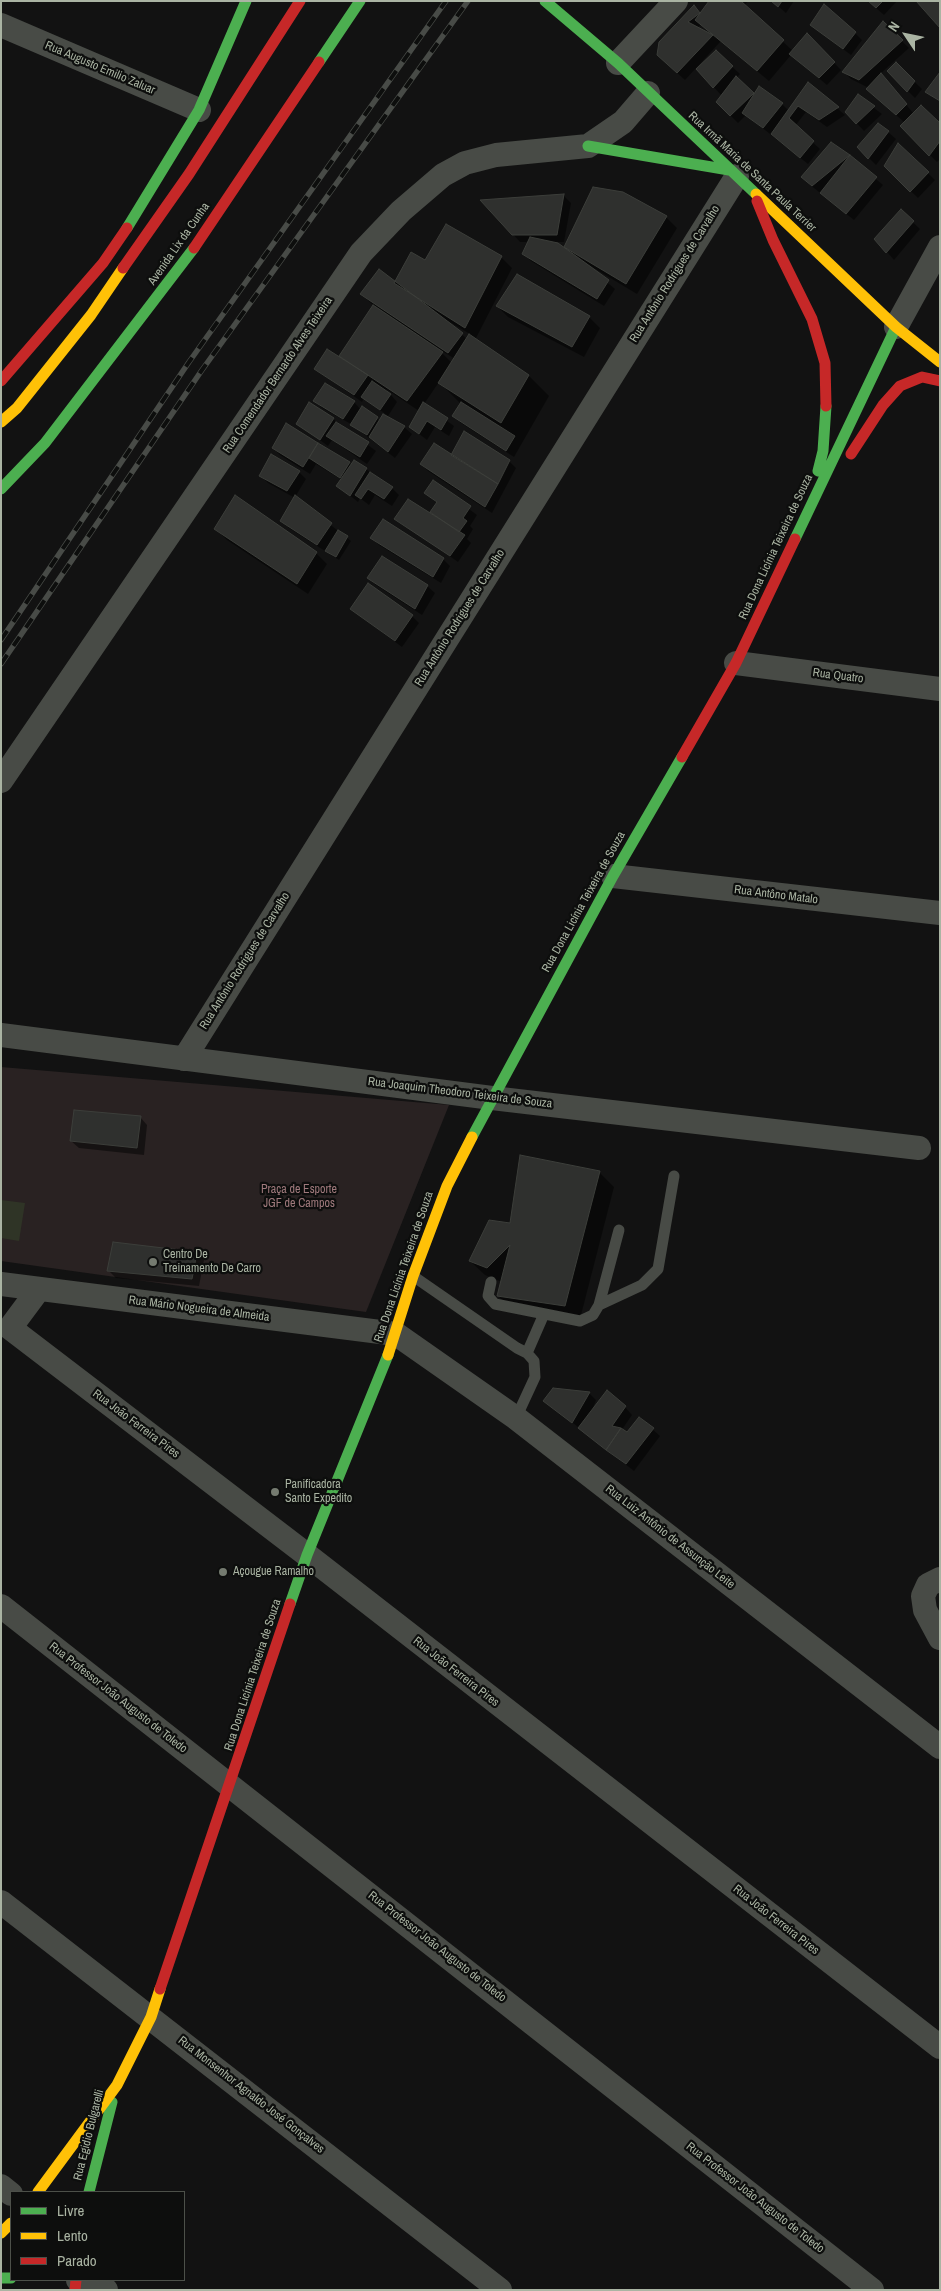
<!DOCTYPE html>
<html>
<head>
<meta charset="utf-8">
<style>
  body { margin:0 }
  #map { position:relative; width:941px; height:2291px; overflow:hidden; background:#121212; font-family:"Archivo Narrow",sans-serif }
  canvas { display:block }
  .frame { position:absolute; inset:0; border:2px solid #aab4a3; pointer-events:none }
  .legend { position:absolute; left:10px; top:2191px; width:175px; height:90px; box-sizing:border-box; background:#0d0e0d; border:1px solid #4c5049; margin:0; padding:6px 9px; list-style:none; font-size:15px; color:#aab4a3 }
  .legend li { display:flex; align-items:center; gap:10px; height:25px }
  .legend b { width:25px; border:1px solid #4c5049 }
  .north { position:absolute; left:881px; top:10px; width:50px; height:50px; -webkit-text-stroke:4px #0d0e0d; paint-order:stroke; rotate:304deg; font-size:14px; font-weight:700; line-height:20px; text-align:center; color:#aab4a3 }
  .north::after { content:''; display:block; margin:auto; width:18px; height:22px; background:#aab4a3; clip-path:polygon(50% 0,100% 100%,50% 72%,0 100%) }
</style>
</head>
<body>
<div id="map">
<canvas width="941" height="2291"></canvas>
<div class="frame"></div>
<ul class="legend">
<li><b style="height:6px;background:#4caf50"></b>Livre</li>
<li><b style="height:6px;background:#ffc107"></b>Lento</li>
<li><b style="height:6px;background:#c62828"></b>Parado</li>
</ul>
<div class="north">N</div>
</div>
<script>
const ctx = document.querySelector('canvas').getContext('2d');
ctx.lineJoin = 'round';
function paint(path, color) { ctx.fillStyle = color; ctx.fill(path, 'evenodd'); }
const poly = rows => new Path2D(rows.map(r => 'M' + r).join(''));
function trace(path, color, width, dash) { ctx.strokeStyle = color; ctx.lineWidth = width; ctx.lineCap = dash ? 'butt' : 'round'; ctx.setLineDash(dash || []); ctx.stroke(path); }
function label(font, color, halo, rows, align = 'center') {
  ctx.font = font + ' "Archivo Narrow",sans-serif'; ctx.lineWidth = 4.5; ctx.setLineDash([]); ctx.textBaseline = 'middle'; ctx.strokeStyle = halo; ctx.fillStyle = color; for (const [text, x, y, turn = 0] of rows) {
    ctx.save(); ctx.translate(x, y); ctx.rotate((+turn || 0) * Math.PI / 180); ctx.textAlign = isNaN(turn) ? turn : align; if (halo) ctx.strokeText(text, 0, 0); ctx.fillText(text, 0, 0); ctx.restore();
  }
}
paint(poly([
  [1,1067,449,1105,366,1312,1,1261]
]), '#292222');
paint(poly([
  [1,1200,25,1203,19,1241,1,1238]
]), '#2f3426');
paint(poly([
  [710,1,748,1,744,6,793,51,807,35,841,70,827,85,791,55,769,81,721,41,685,80,666,63,694,7,701,14],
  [702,24,713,35,712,35,697,28],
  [772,1,794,1,786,13],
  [868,1,897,1,884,15],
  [883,23,909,48,880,74,914,114,940,125,940,159,937,162,901,126,905,123,875,96,869,88,851,79,844,72],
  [811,25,855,33,862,40,851,55],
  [716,52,740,74,736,78,755,95,782,104,789,111,809,84,845,115,827,127,806,112,795,126,820,149,808,164,746,115,738,123,717,102,722,96,698,70],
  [896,64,922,89,915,98,888,71],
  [858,96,882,114,864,131,846,112],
  [888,132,896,139,876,165,869,158],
  [899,145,935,180,918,198,885,166],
  [849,156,883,185,854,220,809,184],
  [564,196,571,203,564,242,554,242,573,256,565,246,666,217,677,228,637,294,587,264,586,265,615,289,604,306,531,261,524,254,529,242,520,242,483,201],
  [901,211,920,229,894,260,876,239],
  [501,257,512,268,475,340,529,376,549,396,514,457,461,423,454,416,461,404,439,382,424,404,454,426,449,436,435,427,427,440,410,427,419,411,386,389,397,402,388,416,364,398,362,402,315,369,347,362,341,356,374,306,361,294,396,283,425,262],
  [448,321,470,334,467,339,447,322],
  [442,351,455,359,452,363,441,352],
  [517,276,589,317,600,328,584,357,508,317,497,306],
  [315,401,354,402,361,410,380,421,404,427,412,434,395,458,351,424,322,408],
  [333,419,376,451,367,464,332,440,328,446,298,424],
  [287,425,352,465,366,469,392,488,399,495,392,506,375,495,369,505,360,498,358,502,338,486,342,480,316,464,310,474,280,455,273,448],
  [451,457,509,461,516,468,492,513,428,471,421,464],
  [299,472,306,479,295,497,351,541,339,560,289,528,282,520,295,498,268,483,260,475],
  [433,482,477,515,470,526,473,529,467,539,471,543,458,562,396,518,430,514,437,503,426,493],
  [216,529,316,553,327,564,308,594,227,540],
  [372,538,443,559,450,566,441,583,379,545],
  [368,578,427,586,435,593,422,615,376,585],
  [351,609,412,616,419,623,402,647],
  [140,1117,147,1125,144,1155,79,1148,71,1141],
  [521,1156,600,1173,614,1187,580,1319,513,1310,498,1296,502,1282,485,1275,470,1261,511,1224],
  [114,1243,197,1253,204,1260,199,1286,116,1278,109,1271],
  [553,1390,589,1393,596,1400,591,1413,625,1407,632,1415,621,1431,627,1433,640,1418,660,1436,634,1471,545,1401]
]), '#0007');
const building = poly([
  [709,1,741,1,784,40,757,71,695,20,709,1],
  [771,1,782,1,778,7,771,1],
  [868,1,883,1,876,8,868,1],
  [916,1,940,1,940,28,916,1],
  [824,4,856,32,843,49,810,25,824,4],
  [694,5,700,13,688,22,713,35,677,73,657,55,659,42,694,5],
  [883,21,903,40,859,80,842,72,883,21],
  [807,33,835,62,819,78,789,54,807,33],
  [716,50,733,66,713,88,696,69,716,50],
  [896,62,915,81,907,92,887,71,896,62],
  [940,72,940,101,925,92,940,72],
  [881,73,907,104,896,115,866,89,881,73],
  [736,76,754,93,730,116,716,102,736,76],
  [808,82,839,107,819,120,798,106,789,118,814,141,800,158,771,134,808,82],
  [759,86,783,103,763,128,742,113,759,86],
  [858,94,875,106,856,124,845,112,858,94],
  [921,105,940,123,940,141,929,156,900,126,921,105],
  [878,123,889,131,868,159,857,147,878,123],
  [831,142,850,155,812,186,801,177,831,142],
  [898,143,929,172,910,192,884,166,898,143],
  [850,155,877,177,846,214,820,193,850,155],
  [593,187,623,192,667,216,626,284,564,247,593,187],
  [564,194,557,235,512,235,480,200,564,194],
  [901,209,914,221,886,253,874,239,901,209],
  [446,224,502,256,465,328,394,283,411,252,425,260,446,224],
  [530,237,558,243,609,280,597,299,522,254,530,237],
  [379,269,463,333,448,353,360,294,379,269],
  [517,274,590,316,572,347,496,306,517,274],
  [373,305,443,352,407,401,339,356,373,305],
  [469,334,529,375,501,423,438,383,469,334],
  [327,349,368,375,354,395,314,369,327,349],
  [372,381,391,394,380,410,361,397,372,381],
  [325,383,355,401,343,419,313,401,325,383],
  [309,402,334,418,320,440,296,424,309,402],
  [423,402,448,418,441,430,427,421,419,434,409,427,423,402],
  [461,402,515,436,506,451,452,416,461,402],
  [362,406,378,417,367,435,350,425,362,406],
  [383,414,405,426,388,452,369,437,383,414],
  [336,422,369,442,360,457,326,436,336,422],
  [286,423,318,443,303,467,272,448,286,423],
  [464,431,510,460,498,484,451,455,464,431],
  [318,443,350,462,340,478,309,458,318,443],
  [434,443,498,484,485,507,420,464,434,443],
  [271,454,300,471,287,491,259,476,271,454],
  [354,460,367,468,350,496,336,486,354,460],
  [370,472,393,487,384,499,368,489,361,499,355,495,370,472],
  [433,480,471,506,463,518,467,521,459,532,430,512,437,502,424,493,433,480],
  [235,495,317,552,297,584,214,529,235,495],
  [295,495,332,523,317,545,280,521,295,495],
  [408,499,465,535,450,556,394,519,408,499],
  [383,519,444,558,433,577,370,538,383,519],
  [338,530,348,536,336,557,325,551,338,530],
  [382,556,428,585,415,609,367,578,382,556],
  [368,583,413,615,395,641,350,609,368,583],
  [74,1110,141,1116,137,1148,70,1141,74,1110],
  [520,1155,600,1171,565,1306,497,1296,510,1245,487,1268,469,1261,489,1220,510,1223,520,1155],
  [113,1242,197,1252,192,1279,107,1271,113,1242],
  [553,1388,590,1392,572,1423,543,1401,553,1388],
  [607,1390,626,1406,612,1426,621,1428,606,1450,578,1428,607,1390],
  [639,1417,654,1428,626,1464,606,1450,621,1428,627,1432,639,1417]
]);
paint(building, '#2f302e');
trace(building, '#3c3e3a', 1);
trace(poly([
  [413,1276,517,1348,527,1353,534,1361,535,1377,516,1418],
  [491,1282,488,1296,495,1304,580,1321,593,1315,599,1305,619,1230],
  [599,1305,642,1285,658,1269,674,1176],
  [527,1353,544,1314]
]), '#484b46', 11);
trace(poly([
  [1,25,199,110],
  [618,63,676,1],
  [896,327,940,247],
  [736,663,940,689],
  [1,781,361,253,401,211,443,175,465,163,496,155,588,146,623,122,648,93],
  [613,876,940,913],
  [1,1035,492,1098,919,1148],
  [184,1059,737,176],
  [1,1284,396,1334,516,1418,940,1747],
  [39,1289,10,1328,307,1555,940,2047],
  [940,1579,928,1585,923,1596,925,1610,940,1638],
  [1,1606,872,2290],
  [1,1902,500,2290],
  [1,2186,11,2194],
  [78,2280,106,2290]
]), '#484b46', 24);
trace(poly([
  [545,1,618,63,756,194],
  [319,62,360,1],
  [588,146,729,170],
  [127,228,199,110,246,1],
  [818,471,823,451,826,406],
  [1,489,45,443,194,248],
  [795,539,896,327],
  [472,1137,613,876,682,757],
  [290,1604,307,1555,388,1355],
  [89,2192,112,2102],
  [1,2278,11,2278]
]), '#4caf50', 11);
trace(poly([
  [756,194,896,327,940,362],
  [1,422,17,408,91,315,123,268],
  [388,1355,413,1276,447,1186,472,1137],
  [38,2192,117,2085,151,2017,160,1989],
  [1,2233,11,2223]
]), '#ffc107', 11);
trace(poly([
  [757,201,773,240,812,319,825,363,826,406],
  [194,248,319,62],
  [123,268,189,174,300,1],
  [1,381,103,263,127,228],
  [851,454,883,405,900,386,922,377,940,381],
  [682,757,736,663,795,539],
  [160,1989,290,1604],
  [75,2290,76,2280]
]), '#c62828', 11);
const rail = poly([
  [1,640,189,362,446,1],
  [1,664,202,370,468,1]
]);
trace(rail, '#484b47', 5.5);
trace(rail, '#0d0e0d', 4, [11]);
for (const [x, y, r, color] of [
  [153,1262,5,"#757b70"],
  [275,1492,5,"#757b70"],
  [223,1572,5,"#757b70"]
]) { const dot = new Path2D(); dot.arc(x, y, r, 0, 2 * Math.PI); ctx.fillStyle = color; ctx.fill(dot); trace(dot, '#0d0e0d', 2); }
label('12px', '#aab4a3', '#0d0e0d', [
  ["Rua Augusto Emilio Zaluar",100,68,23],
  ["Rua Irmã Maria de Santa Paula Terrier",752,172,43],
  ["Avenida Lix da Cunha",179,244,-55],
  ["Rua Antônio Rodrigues de Carvalho",675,274,-58],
  ["Rua Comendador Bernardo Alves Teixeira",278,375,-56],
  ["Rua Dona Licínia Teixeira de Souza",776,547,-65],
  ["Rua Antônio Rodrigues de Carvalho",460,618,-58],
  ["Rua Quatro",838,676,7],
  ["Rua Antôno Matalo",776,895,7],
  ["Rua Dona Licínia Teixeira de Souza",584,902,-61],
  ["Rua Antônio Rodrigues de Carvalho",245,961,-58],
  ["Rua Joaquim Theodoro Teixeira de Souza",460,1093,7],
  ["Rua Dona Licínia Teixeira de Souza",404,1267,-71],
  ["Rua Mário Nogueira de Almeida",199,1309,7],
  ["Rua João Ferreira Pires",136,1424,37],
  ["Rua Luiz Antônio de Assunção Leite",670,1537,38],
  ["Rua João Ferreira Pires",456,1672,38],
  ["Rua Dona Licínia Teixeira de Souza",253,1675,-72],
  ["Rua Professor João Augusto de Toledo",118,1698,38],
  ["Rua João Ferreira Pires",776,1920,38],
  ["Rua Professor João Augusto de Toledo",437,1947,38],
  ["Rua Monsenhor Agnaldo José Gonçalves",251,2095,38],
  ["Rua Egidio Bulgarelli",89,2135,-76],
  ["Rua Professor João Augusto de Toledo",755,2198,38]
]);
label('12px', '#9f797c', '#0d0e0d', [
  ["Praça de Esporte",299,1190],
  ["JGF de Campos",299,1204]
]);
label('12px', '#aab4a3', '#0d0e0d', [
  ["Centro De",163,1255],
  ["Treinamento De Carro",163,1269],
  ["Panificadora",285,1485],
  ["Santo Expedito",285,1499],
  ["Açougue Ramalho",233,1572]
], 'left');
</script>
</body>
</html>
